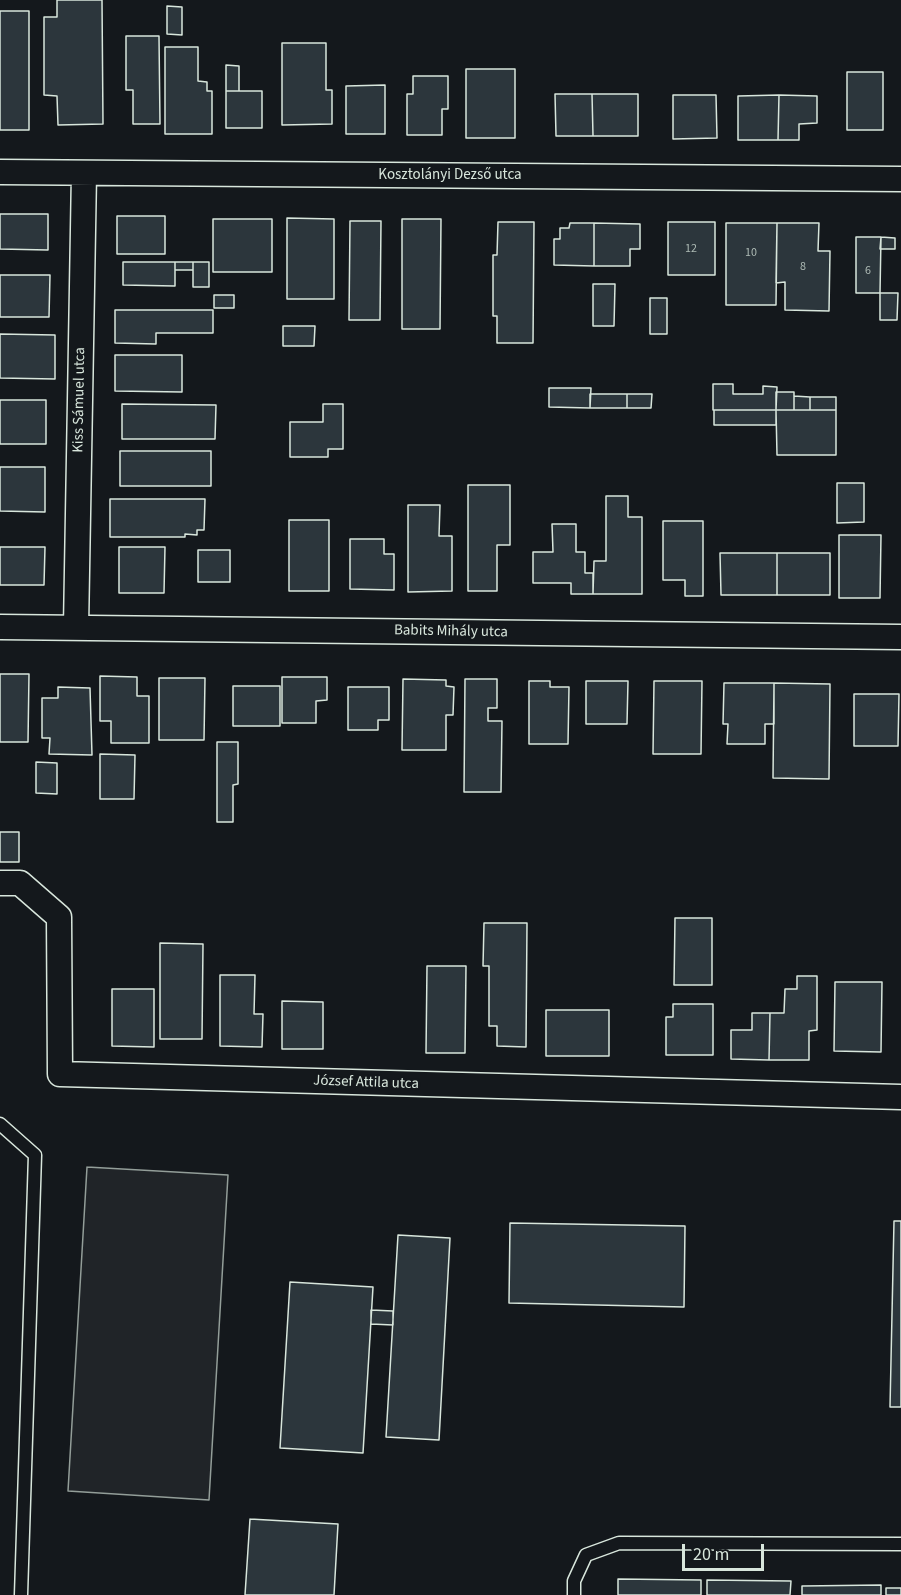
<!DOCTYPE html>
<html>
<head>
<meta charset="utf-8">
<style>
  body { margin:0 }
  #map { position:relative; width:901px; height:1595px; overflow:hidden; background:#14181c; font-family:"Source Sans 3",sans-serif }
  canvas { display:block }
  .scale { position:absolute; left:682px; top:1544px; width:82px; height:27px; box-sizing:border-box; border:3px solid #d8e6dc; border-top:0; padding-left:8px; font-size:18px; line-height:21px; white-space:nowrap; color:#d8e6dc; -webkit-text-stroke:4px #14181c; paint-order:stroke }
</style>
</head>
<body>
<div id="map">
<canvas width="901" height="1595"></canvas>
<div class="scale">20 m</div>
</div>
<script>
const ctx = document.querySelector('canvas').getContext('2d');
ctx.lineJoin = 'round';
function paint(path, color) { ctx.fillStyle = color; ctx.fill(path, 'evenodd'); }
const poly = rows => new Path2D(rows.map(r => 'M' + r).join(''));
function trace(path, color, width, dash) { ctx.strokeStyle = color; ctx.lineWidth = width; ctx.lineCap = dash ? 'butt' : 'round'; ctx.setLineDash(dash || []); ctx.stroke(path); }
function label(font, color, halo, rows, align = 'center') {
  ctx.font = font + ' "Source Sans 3",sans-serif'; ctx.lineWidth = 4.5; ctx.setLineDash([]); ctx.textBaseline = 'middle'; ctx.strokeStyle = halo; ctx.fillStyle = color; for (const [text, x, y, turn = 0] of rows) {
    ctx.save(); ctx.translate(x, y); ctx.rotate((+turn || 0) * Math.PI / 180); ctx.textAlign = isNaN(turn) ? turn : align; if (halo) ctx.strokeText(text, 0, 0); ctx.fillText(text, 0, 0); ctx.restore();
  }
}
const green = poly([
  [87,1167,228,1175,209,1500,68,1491,87,1167]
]);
paint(green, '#202428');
trace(green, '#939e99', 1.5);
const building = poly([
  [57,0,102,0,103,124,58,125,57,96,44,95,44,17,57,17,57,0],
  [167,6,182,7,182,35,167,34,167,6],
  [0,11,29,11,29,130,0,130,0,11],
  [126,36,159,36,160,124,133,124,133,90,126,90,126,36],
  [282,43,326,43,326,90,332,90,332,124,282,125,282,43],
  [165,47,198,47,198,81,207,82,207,91,212,91,212,134,165,134,165,47],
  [226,65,239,66,239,91,226,91,226,65],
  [466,69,515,69,515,138,466,138,466,69],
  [847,72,883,72,883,130,847,130,847,72],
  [413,76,448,76,448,109,442,109,442,135,407,135,407,94,413,94,413,76],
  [385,85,385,134,346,134,346,86,385,85],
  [226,91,262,91,262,128,226,128,226,91],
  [555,94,592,94,593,136,556,136,555,94],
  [592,94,638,94,638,136,593,136,592,94],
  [673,95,716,95,717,138,673,139,673,95],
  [779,95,778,140,738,140,738,96,779,95],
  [779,95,817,96,817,123,799,124,799,140,778,140,779,95],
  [0,214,48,214,48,250,0,249,0,214],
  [117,216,165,216,165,254,117,254,117,216],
  [287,218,334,219,334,299,287,299,287,218],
  [213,219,272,219,272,272,213,272,213,219],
  [402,219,441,219,440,329,402,329,402,219],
  [350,221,381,221,380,320,349,320,350,221],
  [498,222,534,222,533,343,497,343,497,316,493,316,493,255,497,255,498,222],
  [668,222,715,222,715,275,668,275,668,222],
  [570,223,594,223,594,266,554,265,554,239,560,239,560,228,569,228,570,223],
  [594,223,640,224,640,249,630,249,630,266,594,266,594,223],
  [726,223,777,223,776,305,726,305,726,223],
  [777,223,819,223,818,251,830,251,829,311,785,310,785,282,776,283,777,223],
  [856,237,881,237,880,293,856,293,856,237],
  [881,237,895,238,895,249,880,249,881,237],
  [123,262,175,262,175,286,123,285,123,262],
  [175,262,193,262,193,270,175,270,175,262],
  [193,262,209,262,209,287,193,287,193,262],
  [0,275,50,275,49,317,0,317,0,275],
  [593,284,615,284,614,326,593,326,593,284],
  [880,293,898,293,897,320,880,320,880,293],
  [214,295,234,295,234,308,214,308,214,295],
  [650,298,667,298,667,334,650,334,650,298],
  [115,310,213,310,213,333,156,333,156,344,115,343,115,310],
  [283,326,315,326,314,346,283,346,283,326],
  [0,334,55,335,55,379,0,378,0,334],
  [115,355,182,355,182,392,115,391,115,355],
  [713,384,733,384,733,394,763,394,763,386,777,387,776,410,713,410,713,384],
  [549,388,591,388,590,408,549,407,549,388],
  [776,392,794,392,794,410,776,410,776,392],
  [590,394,627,394,627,408,590,408,590,394],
  [627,394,652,394,651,408,627,408,627,394],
  [794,396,810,397,810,410,794,410,794,396],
  [810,397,836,397,836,410,810,410,810,397],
  [0,400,46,400,46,444,0,444,0,400],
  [122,404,216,405,215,439,122,439,122,404],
  [323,404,343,404,343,449,328,449,328,457,290,457,290,422,323,422,323,404],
  [714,410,776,410,776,425,714,425,714,410],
  [776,410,836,410,836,455,777,455,776,410],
  [120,451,211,451,211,486,120,486,120,451],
  [0,467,45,467,45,512,0,511,0,467],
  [837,483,864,483,864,522,837,523,837,483],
  [468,485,510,485,510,545,497,545,497,591,468,591,468,485],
  [606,496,628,496,628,517,642,517,642,594,593,594,594,561,606,561,606,496],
  [110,499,205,499,204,530,197,530,197,535,185,534,185,537,110,537,110,499],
  [408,505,440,505,439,536,452,536,452,591,408,592,408,505],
  [289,520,329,520,329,591,289,591,289,520],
  [663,521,703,521,703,596,685,596,685,580,663,580,663,521],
  [552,524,576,524,576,552,585,552,585,573,593,573,593,594,571,594,571,583,533,583,533,552,553,552,552,524],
  [839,535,881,535,880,598,839,598,839,535],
  [350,539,384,539,384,554,394,554,394,590,350,589,350,539],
  [0,547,45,547,44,585,0,585,0,547],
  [119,547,165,547,164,593,119,593,119,547],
  [198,550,230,550,230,582,198,582,198,550],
  [720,553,777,553,777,595,721,595,720,553],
  [777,553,830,553,830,595,777,595,777,553],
  [0,674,29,674,28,742,0,742,0,674],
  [100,676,137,677,137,696,149,696,149,743,111,743,111,721,100,721,100,676],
  [282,677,327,677,327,700,316,701,316,723,282,723,282,677],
  [159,678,205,678,204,740,159,740,159,678],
  [403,679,446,680,446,686,454,687,453,715,446,715,446,750,402,750,403,679],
  [465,679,497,679,497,708,488,708,488,721,502,721,501,792,464,792,465,679],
  [529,681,550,681,550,687,569,687,568,744,529,744,529,681],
  [586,681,628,681,627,724,586,724,586,681],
  [654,681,702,681,701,754,653,754,654,681],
  [724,683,774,683,774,724,765,724,765,744,727,744,728,724,723,724,724,683],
  [774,683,830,684,829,779,773,778,774,683],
  [233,686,280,686,280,726,233,726,233,686],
  [58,687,90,688,92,755,49,754,50,738,42,738,42,698,58,698,58,687],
  [348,687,389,687,389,720,378,720,378,730,348,730,348,687],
  [854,694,899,694,898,746,854,746,854,694],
  [217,742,238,742,238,784,233,785,233,822,217,822,217,742],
  [100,754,135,755,134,799,100,799,100,754],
  [36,762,57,763,57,794,36,793,36,762],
  [0,832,19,832,19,862,0,862,0,832],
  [675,918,712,918,712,985,674,985,675,918],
  [484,923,527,923,526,1047,497,1046,497,1026,489,1026,489,966,483,966,484,923],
  [160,943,203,944,202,1039,160,1039,160,943],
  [427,966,466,966,465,1053,426,1053,427,966],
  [220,975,255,975,254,1014,263,1014,262,1047,220,1046,220,975],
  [797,976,817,976,817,1030,809,1031,809,1060,769,1060,770,1013,784,1013,785,989,797,989,797,976],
  [835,982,882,982,881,1052,834,1051,835,982],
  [112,989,154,989,154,1047,112,1046,112,989],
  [282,1001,323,1002,323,1049,282,1049,282,1001],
  [673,1004,713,1004,713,1055,666,1055,666,1017,673,1017,673,1004],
  [546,1010,609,1010,609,1056,546,1056,546,1010],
  [752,1013,770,1013,769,1060,731,1059,731,1030,752,1030,752,1013],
  [894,1221,901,1221,901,1407,890,1407,894,1221],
  [510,1223,685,1226,684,1307,509,1303,510,1223],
  [398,1235,450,1238,439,1440,386,1437,398,1235],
  [290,1282,373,1287,363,1453,280,1448,290,1282],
  [371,1310,393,1311,393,1325,371,1324,371,1310],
  [250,1519,338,1524,334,1595,245,1595,250,1519],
  [618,1579,701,1580,701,1595,618,1595,618,1579],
  [707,1580,791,1581,790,1595,707,1595,707,1580],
  [881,1585,881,1595,802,1595,802,1586,881,1585],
  [886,1588,901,1588,901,1595,886,1595,886,1588]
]);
paint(building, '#2c363c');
trace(building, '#d8e6dc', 1.5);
const lane = poly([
  [0,1124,35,1155,21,1595],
  [574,1595,574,1581,586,1555,619,1543,901,1544]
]);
const street = poly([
  [0,172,901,179],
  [0,627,901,637],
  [76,627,84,173],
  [0,883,20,883,59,917,60,1074,901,1097]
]);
trace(lane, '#d8e6dc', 15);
trace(street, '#d8e6dc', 27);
trace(lane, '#14181c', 12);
trace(street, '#14181c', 24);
label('12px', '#adbab4', null, [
  ["12",691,249],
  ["10",751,253],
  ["8",803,267],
  ["6",868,271]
]);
label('15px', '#d8e6dc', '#14181c', [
  ["Kosztolányi Dezső utca",450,176],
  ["Kiss Sámuel utca",80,400,-89],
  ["Babits Mihály utca",451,632,1],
  ["József Attila utca",366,1083,2]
]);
</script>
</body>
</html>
